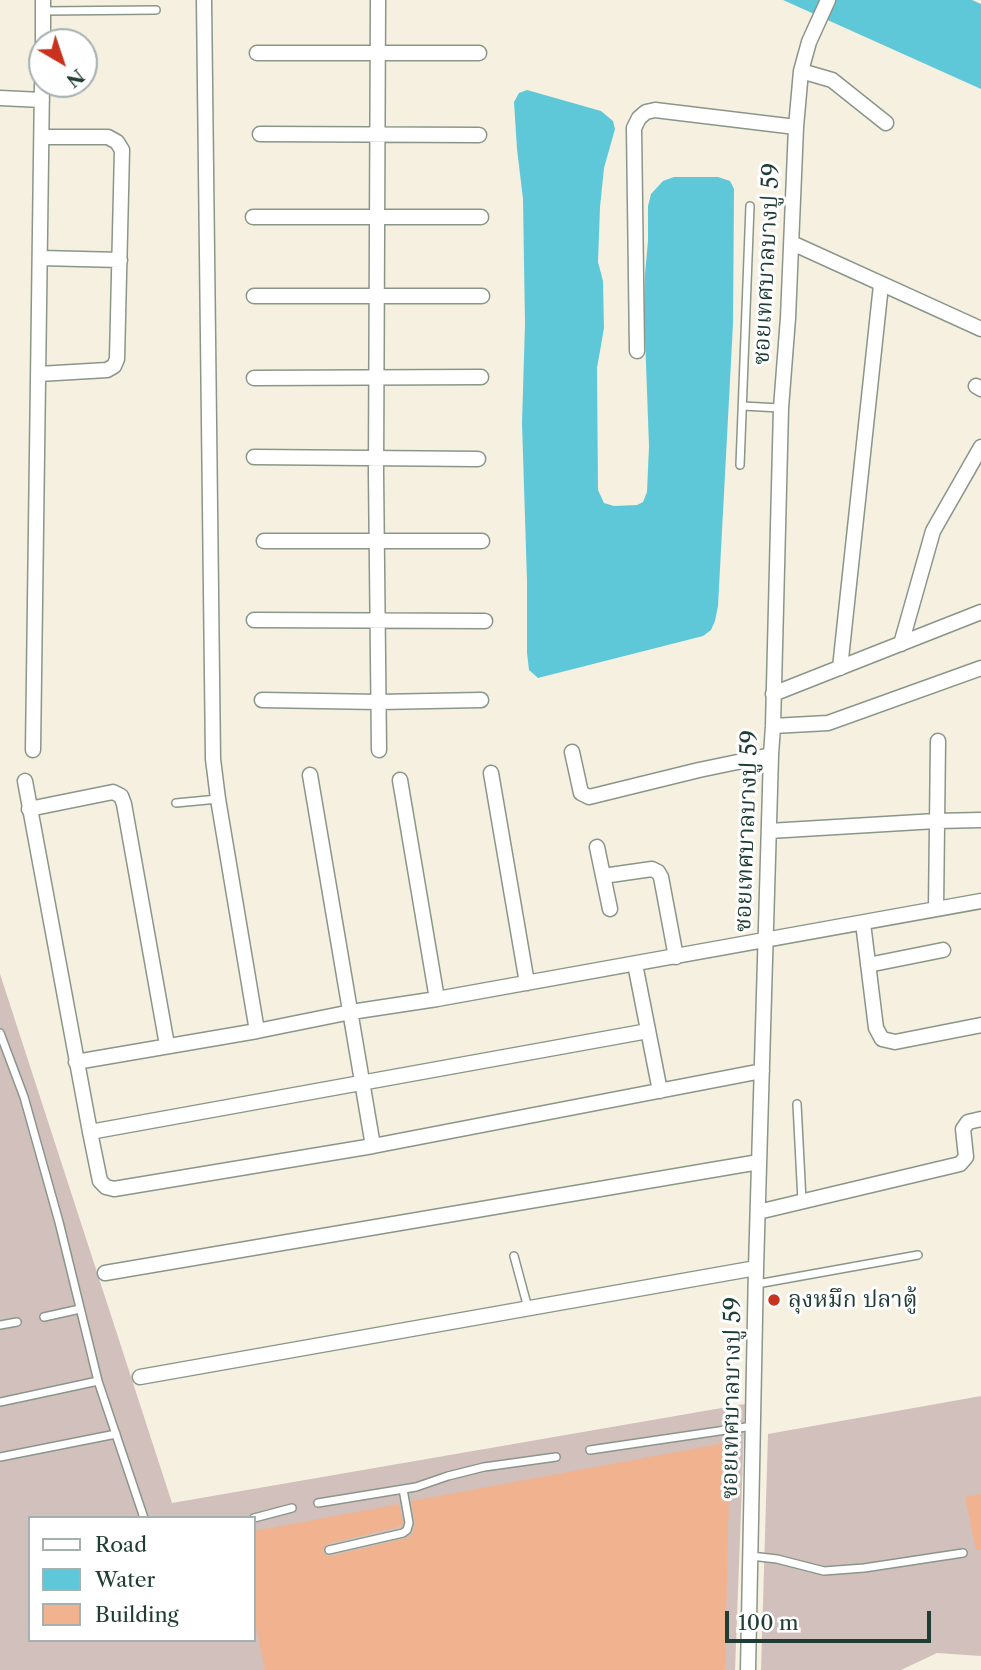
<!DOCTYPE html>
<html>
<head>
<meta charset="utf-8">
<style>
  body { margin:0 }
  #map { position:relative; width:981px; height:1670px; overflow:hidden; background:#f5f0df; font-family:"Libre Caslon Text",serif }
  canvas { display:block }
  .legend { position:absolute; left:28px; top:1516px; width:228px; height:126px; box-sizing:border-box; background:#fff; border:2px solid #a5b1ae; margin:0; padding:9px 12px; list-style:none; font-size:21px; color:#1f3d34 }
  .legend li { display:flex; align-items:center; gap:14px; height:35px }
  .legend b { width:35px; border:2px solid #a5b1ae }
  .north { position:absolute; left:28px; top:28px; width:70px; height:70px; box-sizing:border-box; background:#fff; border:2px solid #a5b1ae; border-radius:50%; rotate:141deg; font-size:19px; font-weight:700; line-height:28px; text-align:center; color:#1f3d34 }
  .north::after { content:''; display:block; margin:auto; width:24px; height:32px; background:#c8321e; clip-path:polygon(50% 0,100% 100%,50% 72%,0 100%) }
  .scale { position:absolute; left:725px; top:1611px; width:206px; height:32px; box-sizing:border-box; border:4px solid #1f3d34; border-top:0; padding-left:9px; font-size:21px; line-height:24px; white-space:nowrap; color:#1f3d34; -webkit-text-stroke:5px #fff; paint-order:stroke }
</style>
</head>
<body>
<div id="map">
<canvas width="981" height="1670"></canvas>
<ul class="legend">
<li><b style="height:9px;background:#fff"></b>Road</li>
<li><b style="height:19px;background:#5ec8d9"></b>Water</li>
<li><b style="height:19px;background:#f1b38f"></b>Building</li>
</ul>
<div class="north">N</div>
<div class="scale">100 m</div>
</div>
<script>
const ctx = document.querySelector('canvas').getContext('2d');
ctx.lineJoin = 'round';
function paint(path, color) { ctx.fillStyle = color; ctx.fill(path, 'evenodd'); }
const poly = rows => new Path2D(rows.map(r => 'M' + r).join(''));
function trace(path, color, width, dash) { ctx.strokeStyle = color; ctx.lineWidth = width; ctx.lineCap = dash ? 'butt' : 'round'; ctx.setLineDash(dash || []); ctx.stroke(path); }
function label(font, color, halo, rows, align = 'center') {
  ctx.font = font + ' "Libre Caslon Text","Noto Serif Thai",serif'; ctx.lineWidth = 6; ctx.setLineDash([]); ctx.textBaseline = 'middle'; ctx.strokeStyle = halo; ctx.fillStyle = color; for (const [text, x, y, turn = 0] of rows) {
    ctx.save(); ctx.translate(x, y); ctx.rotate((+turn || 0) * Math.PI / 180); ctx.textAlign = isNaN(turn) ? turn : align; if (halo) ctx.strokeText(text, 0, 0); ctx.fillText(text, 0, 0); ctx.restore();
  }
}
paint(poly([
  [0,974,172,1503,745,1404,735,1670,0,1670],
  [30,1518,254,1518,254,1640,30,1640],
  [981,1396,981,1656,937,1653,901,1670,761,1670,768,1434]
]), '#d1c0bc');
paint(poly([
  [783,0,972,0,981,4,981,89],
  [527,90,601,111,613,121,615,129,604,168,600,207,598,262,603,281,604,328,597,368,598,490,604,503,614,506,637,505,643,502,647,492,649,446,644,309,645,274,648,241,648,206,651,194,663,181,674,177,718,177,730,181,734,189,733,324,718,606,715,621,711,630,703,636,538,678,529,670,527,653,527,581,522,423,525,324,523,199,517,149,514,102,519,93]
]), '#5ec8d9');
paint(poly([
  [730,1442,725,1670,265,1670,254,1617,254,1531,399,1504,403,1523,402,1526,327,1544,323,1548,323,1552,327,1556,330,1556,407,1538,413,1532,415,1524,411,1501],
  [981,1494,981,1550,976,1550,965,1497]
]), '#f1b38f');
const service = poly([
  [43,11,156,10],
  [743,406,780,408],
  [740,465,750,206],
  [176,803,218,799],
  [0,1033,24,1097,59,1222,98,1381],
  [797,1104,802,1201],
  [514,1256,528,1308],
  [757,1284,918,1255],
  [44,1317,80,1309],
  [0,1325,17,1322],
  [0,1402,98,1381,144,1518],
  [590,1450,753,1426],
  [0,1457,116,1434],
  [318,1503,416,1487,448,1476,484,1467,556,1457],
  [254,1518,292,1508],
  [329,1550,403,1533,407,1530,409,1523,403,1489],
  [751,1556,777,1559,824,1571,864,1568,963,1553]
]);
const minor = poly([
  [204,0,213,759,218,799,257,1031],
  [378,0,376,473,379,750],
  [43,42,43,0],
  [257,53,479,53],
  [801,71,832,80,886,123],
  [0,98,42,100],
  [260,134,479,135],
  [253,217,481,217],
  [792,243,981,329],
  [41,258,120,260],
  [254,296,482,296],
  [637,351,634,128,639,118,646,112,655,110,796,127],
  [39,374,107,370,114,366,117,359,122,150,117,142,108,137,42,137],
  [254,378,481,377],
  [976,386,981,389],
  [254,457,478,459],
  [264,541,482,541],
  [254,620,485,621],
  [901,644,933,531,981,447],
  [840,668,881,285],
  [773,694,981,612],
  [262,700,379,702,481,700],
  [773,726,828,723,981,668],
  [33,750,42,84],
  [572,752,581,793,589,797,699,770,771,755],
  [491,773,527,983],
  [310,775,373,1146],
  [400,780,437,999],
  [25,781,90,1132,100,1181,106,1187,114,1189,373,1146,762,1071],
  [29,809,113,792,121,796,124,804,167,1045],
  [769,831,936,821,981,820],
  [597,847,610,909],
  [603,876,652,869,658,872,661,877,676,957],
  [936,909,938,741],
  [863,923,876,1028,882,1039,895,1042,981,1025],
  [635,964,660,1091],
  [868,965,943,950],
  [76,1062,257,1031,351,1012,437,999,981,901],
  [90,1132,648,1031],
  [758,1212,960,1164,966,1157,963,1129,968,1122,981,1119],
  [105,1273,759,1162],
  [140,1377,756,1268],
  [748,1670,756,1268,771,755,773,726,781,408,788,318,796,127,801,71,809,42,828,0]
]);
trace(service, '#8a968a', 10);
trace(minor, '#8a968a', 17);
trace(service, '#fff', 7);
trace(minor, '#fff', 14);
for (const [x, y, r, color] of [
  [774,1300,7,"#c8321e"]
]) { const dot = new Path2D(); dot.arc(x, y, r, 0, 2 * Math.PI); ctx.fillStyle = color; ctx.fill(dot); trace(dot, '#fff', 2.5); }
label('23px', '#1f3d34', '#fff', [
  ["ซอยเทศบาลบางปู 59",767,264,-87],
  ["ซอยเทศบาลบางปู 59",747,831,-88],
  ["ซอยเทศบาลบางปู 59",732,1398,-89]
]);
label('23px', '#1f3d34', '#fff', [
  ["ลุงหมึก ปลาตู้",788,1300]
], 'left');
</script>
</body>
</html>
